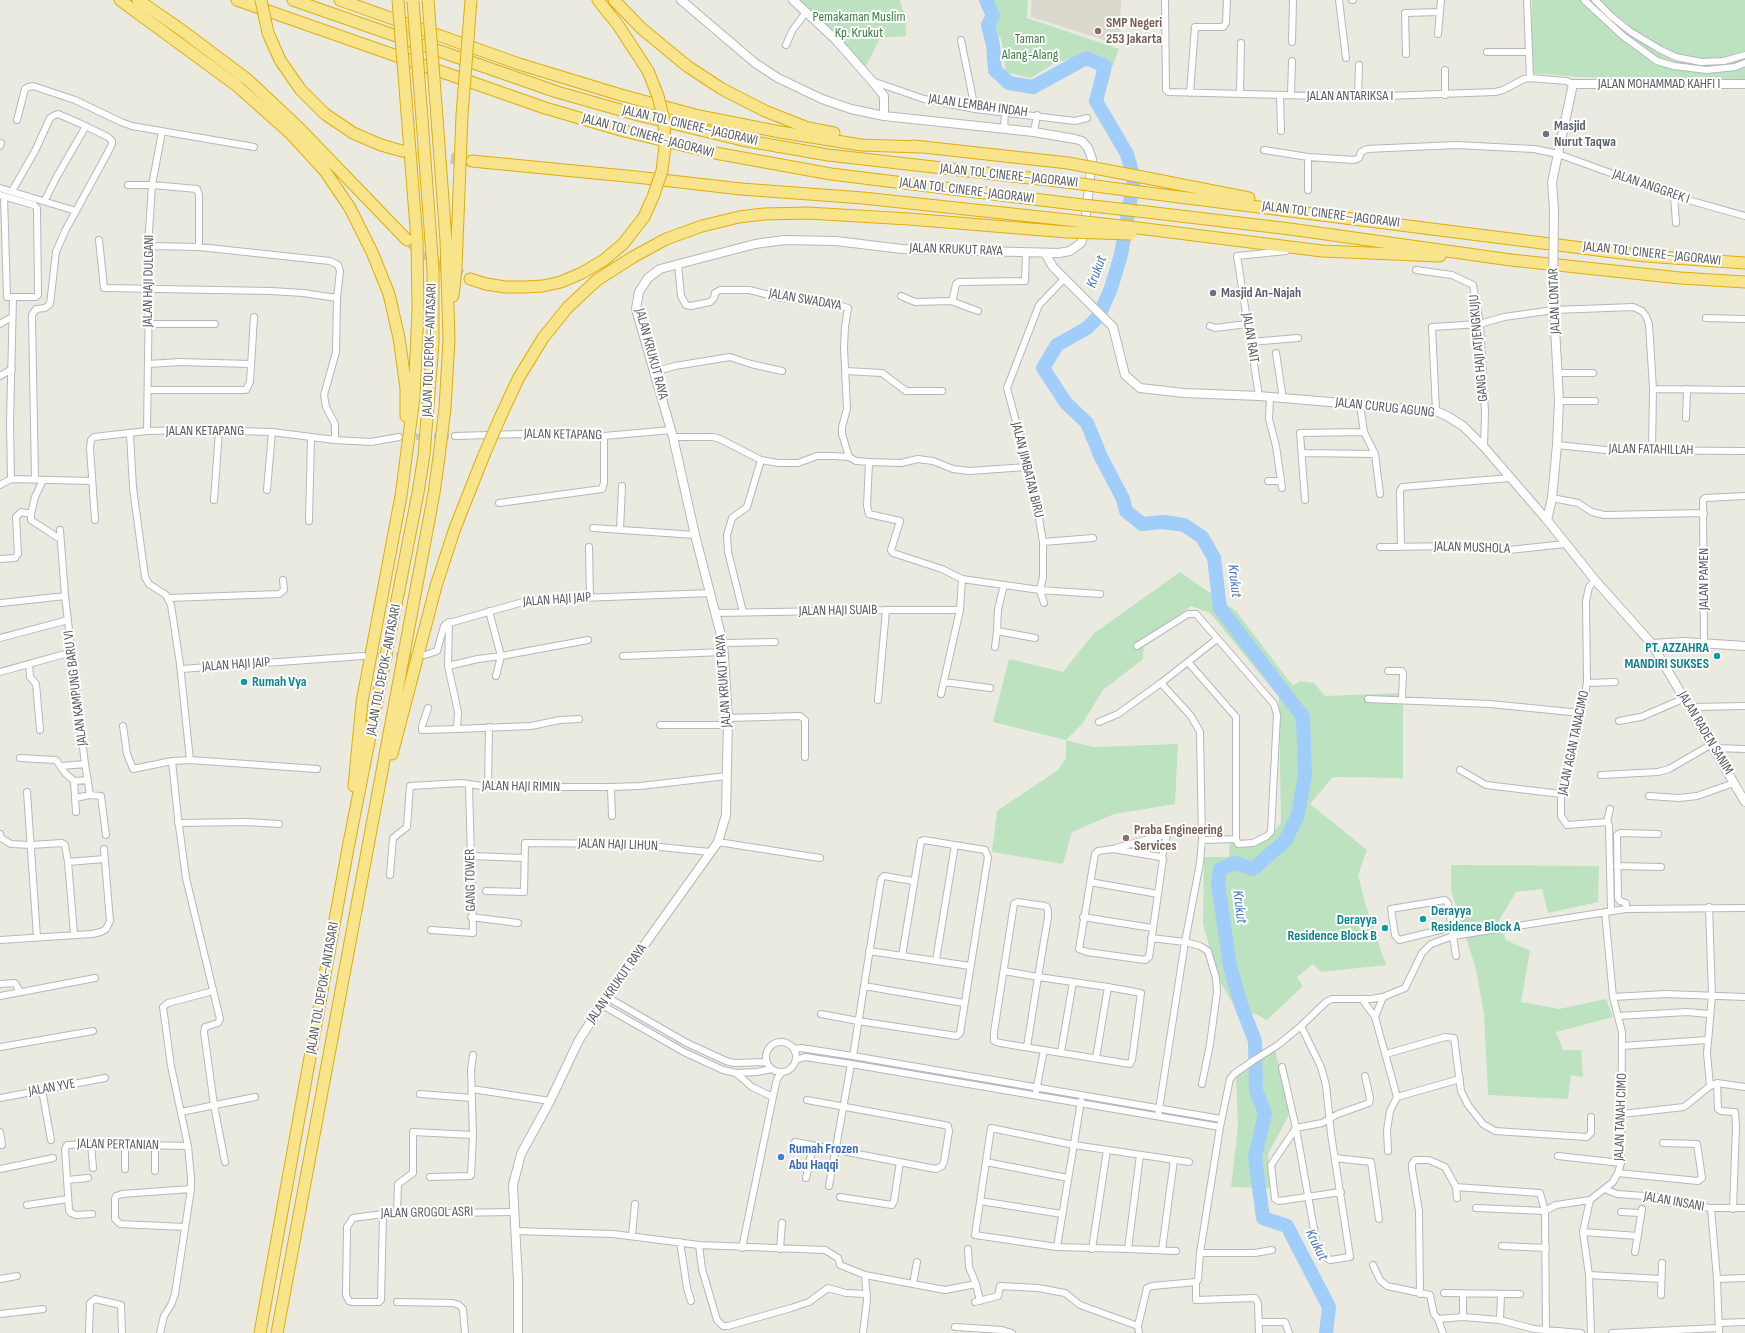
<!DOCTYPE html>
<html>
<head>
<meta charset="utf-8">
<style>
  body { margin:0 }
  canvas { display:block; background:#ebeae0 }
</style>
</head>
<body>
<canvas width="1745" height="1333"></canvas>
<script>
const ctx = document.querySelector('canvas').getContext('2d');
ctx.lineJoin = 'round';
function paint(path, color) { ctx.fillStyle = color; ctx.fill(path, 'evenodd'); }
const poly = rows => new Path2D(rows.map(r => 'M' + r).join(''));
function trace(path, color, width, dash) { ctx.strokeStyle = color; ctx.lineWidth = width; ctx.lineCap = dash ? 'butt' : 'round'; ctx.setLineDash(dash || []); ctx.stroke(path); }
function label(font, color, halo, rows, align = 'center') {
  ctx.font = font + ' "Sofia Sans Condensed",sans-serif'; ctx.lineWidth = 4; ctx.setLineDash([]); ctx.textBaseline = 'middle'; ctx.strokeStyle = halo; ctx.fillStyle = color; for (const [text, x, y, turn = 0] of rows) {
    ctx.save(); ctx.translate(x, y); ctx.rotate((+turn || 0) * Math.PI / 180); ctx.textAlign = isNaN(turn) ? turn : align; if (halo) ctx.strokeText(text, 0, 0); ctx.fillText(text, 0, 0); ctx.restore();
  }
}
paint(poly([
  [1031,0,1121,0,1120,45,1031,17]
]), '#dbd9ce');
paint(poly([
  [798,0,900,0,905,18,906,36,880,38,865,68],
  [989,0,1028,0,1027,18,1119,49,1113,66,1085,53,1077,58,1056,62,1031,78,1006,72,1001,38,993,32,991,26,996,15],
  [1532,0,1745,0,1745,79,1577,77,1532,73],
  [1180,572,1236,611,1293,686,1300,681,1314,683,1325,696,1403,693,1403,778,1333,777,1310,804,1367,850,1358,875,1365,903,1386,965,1321,972,1313,964,1297,977,1303,986,1267,1020,1256,1014,1239,1014,1219,980,1203,924,1204,857,1229,857,1230,842,1252,843,1268,838,1281,823,1279,697,1210,613,1191,606,1144,640,1143,659,1103,690,1082,724,1066,740,1093,747,1178,744,1175,804,1114,814,1072,832,1063,864,992,852,997,811,1058,770,1066,758,1066,740,993,722,1009,659,1063,672,1093,634],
  [1451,865,1599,866,1598,902,1548,913,1542,889,1516,892,1498,922,1506,940,1530,951,1521,1002,1559,1009,1606,999,1613,1017,1556,1032,1563,1050,1581,1050,1583,1077,1571,1075,1568,1099,1488,1095,1484,1015,1476,969,1451,891],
  [1275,1050,1288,1102,1288,1117,1268,1154,1271,1188,1231,1187,1238,1125,1236,1075]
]), '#bde2c0');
trace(poly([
  [986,0,993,16,988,25,993,45,995,70,1009,83,1033,87,1086,58,1105,66,1096,101,1127,154,1134,179,1121,255,1111,288,1099,316,1087,328,1057,345,1043,368,1066,403,1087,423,1101,457,1123,499,1126,511,1142,524,1163,522,1184,525,1202,537,1214,558,1220,608,1303,717,1305,775,1298,815,1285,841,1253,869,1235,863,1220,869,1218,883,1230,966,1241,1005,1255,1041,1256,1091,1265,1113,1255,1157,1263,1218,1287,1226,1329,1307,1326,1333]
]), '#a1cdfa', 14);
trace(poly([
  [407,437,455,436],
  [369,656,420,655]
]), '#c6c6c0', 6, [6, 3]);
trace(poly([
  [402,151,472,161],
  [411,243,442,266,470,279]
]), '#c6c6c0', 11, [11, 5.5]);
const minor = poly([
  [1165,0,1166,90,1168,92,1358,97,1495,92,1503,90,1524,79,1530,78,1566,81,1573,84],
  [1339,0,1346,58],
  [1352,0,1353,0],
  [1527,0,1530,78],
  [1584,0,1623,36,1657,61,1674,66,1707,70,1735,67,1745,63],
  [1595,0,1611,16,1631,32,1661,50,1676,57,1701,62,1724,61,1745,55],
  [1438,34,1441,0],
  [961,40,975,109],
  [1292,42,1293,0],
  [786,45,792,31,806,12],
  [1487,52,1529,52],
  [1406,54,1405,13,1440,12],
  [1445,70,1445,95],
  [872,81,924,99,975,109,1075,121,1087,118],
  [1190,93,1195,27,1223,27,1226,23,1227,0],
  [1240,94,1241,43],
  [1280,95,1281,131],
  [1291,95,1292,61],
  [1358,97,1359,65],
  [17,120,25,89,28,87,33,86,75,100,121,122,132,126,254,147],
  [1004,129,1005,112],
  [1034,132,1037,115],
  [0,146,1,143],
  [1264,150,1308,157,1354,160,1359,158,1361,152,1367,149,1456,145,1534,149,1558,154,1674,196,1745,216],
  [1308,157,1308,190],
  [128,185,152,185,197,189,199,195,199,247],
  [0,188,76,211],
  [12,191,35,151,50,118,55,115,58,114,79,123,108,137,112,141,112,144,107,154,65,231,56,252,50,304,45,308,36,309,32,315,35,480],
  [0,195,34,205,37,208,38,295,36,297,7,297,4,196],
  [1674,196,1676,223],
  [45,200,56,178,86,126],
  [99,240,104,288,271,291,303,293,337,298],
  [148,246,199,247,330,261,338,265,340,271,337,298,336,352,324,395,326,407,335,424,335,440],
  [678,264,681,296,686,305,691,306,710,302,714,298,715,293,720,290,749,290,782,298,827,302,848,308,845,327,844,348,847,409,842,427,842,434,849,457],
  [1416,270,1452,275,1473,285,1480,324,1485,412,1484,447],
  [901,296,915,302,951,301,953,298,956,284,959,282,1025,281,1026,252],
  [951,301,978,311],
  [1706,318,1745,319],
  [0,324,12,317],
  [149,324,215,324],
  [1210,326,1215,328,1247,324],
  [1250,342,1298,338],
  [1276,353,1283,399],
  [148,364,180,362,250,364],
  [846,371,882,373,906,391,942,391],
  [654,372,675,366,730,357,751,364,782,371],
  [1557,373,1593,373],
  [0,376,12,369],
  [148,390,246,390,250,382,254,317],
  [1259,396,1237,256,1286,251],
  [1270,398,1269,419,1276,446,1282,488],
  [1559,401,1595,401],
  [1360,405,1364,432],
  [1436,411,1432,327,1480,324,1504,317,1554,310,1633,307,1642,311,1646,316,1649,324,1653,389],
  [1686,418,1687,389],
  [147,431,149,288,148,246,152,185,162,132],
  [130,434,133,488,145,577,149,584,166,595,171,605,180,664,190,760],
  [455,436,522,434,604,436,671,430],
  [673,437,713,437,720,439,761,460,778,463,798,463,817,456,833,456,849,457,856,461,869,462,901,463,918,459,933,461,953,469,969,471,1027,467],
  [1557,445,1606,450,1745,451],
  [1652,451,1653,389,1745,390],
  [1302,453,1375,454],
  [869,462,867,506,869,514,900,521,891,550,893,553,942,569,962,579],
  [11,479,10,423,13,297],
  [43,480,35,497,31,514,31,520,60,539],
  [1268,481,1281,481],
  [0,485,11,479,92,481],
  [267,490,272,432],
  [1552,498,1578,503,1592,512,1604,515,1704,513],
  [214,500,219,431],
  [1305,500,1300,433,1364,432,1375,454,1380,494],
  [499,503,602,489,604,483,604,436],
  [95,520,90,448,91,440,94,437,147,431,200,430,272,432,335,440,371,442,399,437],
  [309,521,311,437],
  [593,528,695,535],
  [60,530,65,596,85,764,90,795,101,796,106,835],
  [620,530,622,486],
  [1043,542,1093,538],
  [589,547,590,598],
  [1380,547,1459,546,1509,550,1565,544],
  [1401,547,1400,491,1402,487,1510,478],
  [0,559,15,558,18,554,16,517,21,512,31,514],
  [1595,580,1589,587,1586,601,1587,683,1582,709,1561,794,1561,816,1567,825,1607,822],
  [168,598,279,594,284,590,283,580],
  [1,603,65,596],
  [1044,603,1040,590,1100,594],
  [489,611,501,656,496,676],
  [743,612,728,552,727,535,732,518,747,507,761,460],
  [716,613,886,610,960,610],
  [997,631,1035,638],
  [0,638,68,620],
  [723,643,775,642],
  [1704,645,1703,500,1705,498,1745,496],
  [1137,646,1188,614,1196,614,1274,704,1277,715,1271,832,1267,836,1253,843,1238,844,1236,839,1236,717,1188,662],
  [995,647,997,631,998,609,1004,585],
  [425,655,437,651,444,626,446,624,530,600,711,593],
  [623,656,724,652],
  [29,664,30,677,36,684,40,730],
  [448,666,449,622],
  [181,669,363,656],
  [1388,671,1402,671,1403,674,1402,699],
  [0,672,72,652],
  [944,682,990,688],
  [1587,683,1615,682],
  [941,694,960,610,962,579,1040,590,1043,577,1043,542,1034,489,1007,388,1039,305,1064,279],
  [1368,699,1490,704,1581,713],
  [878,700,886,610],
  [1690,707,1745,706],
  [428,708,422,726,422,730,457,729],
  [728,718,800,716,805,720,805,757],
  [579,719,560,720,531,726,457,729,458,712,448,666,478,659,501,656,588,640],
  [1619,721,1641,717,1685,698],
  [1099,722,1118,714,1161,683,1217,639],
  [660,725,728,725],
  [123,726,127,754,133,769,172,761],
  [1714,748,1745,749],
  [20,758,56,760,65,773,74,781,88,780],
  [61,766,85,764],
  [1460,770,1486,785,1561,794],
  [1601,775,1658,772,1669,769,1712,744],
  [74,781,75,798],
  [488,787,489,727],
  [611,787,612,816],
  [27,792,37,937],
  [1649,796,1679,798,1697,796,1734,783],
  [1610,809,1607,822,1609,825,1611,911],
  [76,812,75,798,90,795],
  [178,823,247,822,279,824],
  [0,834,1,838,11,844,31,845,62,843,65,845,68,862,74,934],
  [1202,840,1236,839],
  [718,842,820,858],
  [1116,848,1167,834,1162,857],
  [1113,849,1160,857,1163,859,1149,957,1145,960,1087,952,1079,949,1095,854,1098,851,1113,849],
  [471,856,524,858],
  [68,862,104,859],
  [1617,866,1661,867],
  [390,875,393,838,407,827,410,786,462,783,488,787,611,787,640,786,727,776],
  [1090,882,1158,894],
  [486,891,524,892,525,843,630,844,710,852],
  [1709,907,1712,996,1707,1053,1710,1086],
  [1626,909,1626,903,1620,901,1618,898,1617,835,1620,833,1658,834],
  [471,917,518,923],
  [1083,917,1152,928],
  [1452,927,1399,940,1395,935,1391,909,1445,900,1448,903,1456,956],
  [431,930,473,933,469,785],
  [1151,938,1185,942,1200,946,1208,951,1216,978,1217,992,1210,1044,1202,1084],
  [0,940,92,934,101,932,106,929,110,921,104,849],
  [869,951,970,966],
  [936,960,955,845],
  [1004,971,1038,977,1108,987,1141,993,1132,1060,1130,1064,1000,1043,994,1041,994,1032,1014,904,1017,902,1045,906,1047,907,1048,911,1048,917,1038,977,1027,1047],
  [0,984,15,983,20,992],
  [864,986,964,1003],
  [0,996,95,978],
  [607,997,687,1043,726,1061,734,1063,767,1062],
  [1613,997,1666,994,1745,997],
  [1362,999,1375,1017,1397,1097,1390,1111,1387,1130,1388,1151],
  [602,1005,684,1052,723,1070,736,1073,757,1072,772,1069],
  [821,1014,858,1021,957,1036,960,1033,988,857,985,850,924,840,921,841,902,956],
  [1618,1016,1687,1012,1709,1014],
  [1375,1017,1383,997],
  '766 1057a15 15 0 1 1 30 0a15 15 0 1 1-30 0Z',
  [1622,1046,1707,1040],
  [0,1047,93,1031],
  [794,1049,801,1048,853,1056,1221,1119],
  [1061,1052,1073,982],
  [1386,1054,1445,1037,1454,1038,1461,1091,1468,1105,1483,1124,1495,1131,1587,1137,1591,1133,1591,1117],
  [853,1056,881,879,884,876,913,881],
  [1096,1058,1108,987],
  [796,1060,805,1057,851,1064,1220,1127],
  [1282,1067,1296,1128,1318,1252,1330,1260,1350,1257,1331,1134,1326,1085,1321,1067,1301,1026],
  [736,1073,752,1087,773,1097],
  [1717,1083,1718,1109,1721,1111,1735,1112,1736,1127,1733,1209],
  [472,1089,550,1101],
  [42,1090,51,1140],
  [1036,1091,1044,1050],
  [420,1094,472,1098],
  [1397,1097,1460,1079],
  [0,1098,105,1078],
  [181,1112,255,1097],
  [1622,1114,1684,1107,1710,1086,1717,1083,1745,1087],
  [1158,1116,1185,942,1200,863,1202,840,1200,732,1191,716,1161,683],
  [0,1132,2,1145],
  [795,1142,936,1169,942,1166,944,1162,949,1131,948,1126,944,1125,807,1100],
  [91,1144,93,1168],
  [125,1144,125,1169],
  [155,1145,155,1171],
  [1140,1155,1128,1249,1057,1247,975,1235,991,1128,1074,1145,1189,1162],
  [1558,1156,1621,1163],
  [1335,1158,1371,1162,1379,1219],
  [225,1162,214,1105,204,1032,205,1027,218,1023,220,1019,186,878,178,818,172,761,190,760,317,769],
  [986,1162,1068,1178],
  [0,1169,53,1158],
  [1618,1173,1698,1181,1702,1178,1697,1144,1663,1143],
  [430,1177,470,1176,471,1175,473,1135,471,1070,473,1055],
  [806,1178,813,1146],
  [67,1180,88,1178],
  [829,1186,851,1064],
  [1456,1187,1540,1193,1545,1211,1546,1330],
  [1605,1189,1617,1194,1658,1197,1663,1202,1711,1208,1745,1208],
  [1341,1192,1279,1201,1275,1199,1271,1165,1296,1128,1322,1123,1338,1114,1369,1103,1370,1098,1365,1076],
  [840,1197,892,1205,894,1201,900,1162],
  [980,1201,1062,1214],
  [27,1205,68,1199],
  [1476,1208,1545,1211,1556,1205,1590,1200],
  [1711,1208,1717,1279,1719,1333],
  [1621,1212,1641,1213],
  [92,1214,76,1215,71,1213,69,1210,65,1149,67,1145,91,1144,188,1146],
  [383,1214,381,1300,379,1302,352,1302,349,1301,346,1295,347,1227,353,1218,383,1214,513,1212],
  [397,1214,398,1184,413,1173,413,1132,473,1135],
  [185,1227,120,1224,115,1219,115,1199,116,1196,122,1194,191,1189],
  [515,1231,613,1234,699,1245,825,1250,838,1258,840,1265,865,1275,945,1290,976,1284,980,1301],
  [1583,1232,1638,1236],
  [632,1236,635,1204],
  [680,1242,687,1288,691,1301],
  [699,1245,702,1269,717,1320,723,1326,728,1326,791,1308,809,1302,828,1288,846,1293,867,1294],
  [1502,1246,1546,1248],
  [1057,1247,1081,1101],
  [742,1248,773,1097,777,1079,782,1072],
  [780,1249,782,1223],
  [968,1249,969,1267,976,1284],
  [1092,1249,1107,1150],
  [1128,1249,1176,1251],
  [1162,1250,1174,1160],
  [1635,1252,1642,1209],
  [1200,1253,1255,1253,1272,1250],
  [1373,1265,1380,1280,1387,1286,1430,1295,1434,1314,1438,1319,1463,1317,1500,1320,1534,1329,1581,1333],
  [1589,1275,1661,1279],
  [0,1279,17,1276],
  [1717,1279,1745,1278],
  [1196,1282,1196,1300,1255,1298,1258,1303,1259,1333],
  [913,1284,917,1262],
  [1444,1293,1520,1294],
  [1463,1293,1463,1317],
  [1420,1294,1419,1211,1412,1169,1412,1164,1415,1160,1429,1160,1445,1167,1456,1187,1457,1198],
  [1661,1295,1662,1263],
  [397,1302,453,1303,459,1305,463,1309,465,1333],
  [975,1302,998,1296,1000,1286,1038,1288,1065,1293,1080,1305,1138,1326],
  [0,1314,43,1309],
  [1438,1319,1443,1333],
  [1500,1320,1501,1294],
  [1259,1322,1285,1322,1289,1333],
  [1719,1323,1745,1322],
  [955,1327,1002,1330,1012,1333],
  [89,1333,90,1303,95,1299,121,1305,122,1333],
  [160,1333,164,1316,171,1305,175,1294,191,1189,191,1178,188,1146,171,1066,163,1007,168,1003,213,991],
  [863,1333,867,1300,865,1275],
  [1139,1333,1138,1326,1147,1288,1152,1286,1196,1282,1198,1280,1200,1253,1220,1127,1230,1079,1234,1074,1254,1060,1278,1045,1301,1026,1326,1002,1332,999,1371,999,1383,997,1405,988,1422,953,1431,944,1453,936,1626,909,1745,908],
  [1591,1333,1589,1275,1583,1232,1590,1200,1613,1182,1618,1173,1621,1163,1622,1032,1613,997,1605,912],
  [1612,1333,1719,1328]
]);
const tertiary = poly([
  [793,0,835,39,872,81,884,96,884,116],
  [1554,209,1552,182,1573,84,1745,84],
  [1045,253,1053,267,1113,327,1125,375,1140,388,1184,393,1259,396,1436,411,1447,416,1463,426,1484,447,1547,520,1595,580,1652,644,1745,802],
  [1547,520,1552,498,1557,445,1559,401,1553,291],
  [1652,644,1684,642,1745,646],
  [518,1333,518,1281,513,1185,521,1154,550,1101,579,1040,607,997,718,842,726,815,728,718,723,643,695,535,673,437,636,309,639,292,648,278,660,269,755,244,784,240,836,241,902,249,1059,253,1070,251,1081,243,1084,234,1092,159,1088,148,1082,141,1075,139,1034,132,884,116,851,109,822,99,778,78,755,63,681,0]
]);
const motorway = poly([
  [120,0,236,85,291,134,325,171,350,208,372,252,389,294,399,338,406,388,406,416],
  [138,0,180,29,248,80,299,128,407,240],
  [237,0,545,108,624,131,715,153,831,174,1074,204],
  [293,0,557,92,638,115,742,140,828,155,1074,183],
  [340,0,519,64,621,95,699,116,780,132,861,145,920,147],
  [598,0,618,25,648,71],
  [614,0,641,28,687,66,722,89,765,111,808,128,834,133],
  [280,60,300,89,325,114,353,133,381,145,402,151],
  [914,146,1068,163],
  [472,161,636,177,741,189,863,198,1068,220],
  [1142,177,1249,198],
  [1140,192,1645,256,1745,263],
  [1138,211,1290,229,1511,260,1680,278,1745,282],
  [1130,227,1322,251,1440,256],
  [470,279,486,284,505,287,525,287,543,286,561,282,582,273,604,260,623,244,644,217,653,197],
  [453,296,456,269,462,115],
  [499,420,518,379,543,338,568,307,597,280,633,257,666,239,702,226,739,217,764,214,807,213,909,219,1067,232],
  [392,754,436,586,455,528,484,455],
  [354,786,362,702,401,496,414,397,418,311,417,241,406,100],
  [260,1333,348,848,418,493,424,455,433,343,433,270,422,119],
  [277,1333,434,493,439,457,445,408,449,340,446,241,437,118]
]);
trace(minor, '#b6b7bc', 8);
trace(tertiary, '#b6b7bc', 10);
trace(motorway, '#e0ad0b', 13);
trace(minor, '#fff', 6);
trace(tertiary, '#fff', 8);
trace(motorway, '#f7e48b', 11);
const tertiaryBridge = poly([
  [1553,291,1554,209]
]);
const motorwayBridge = poly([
  [261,0,268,33,280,60],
  [398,0,406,100],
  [428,0,437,118],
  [413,1,422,119],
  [648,71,658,96,664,121,665,146,662,171,653,197],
  [462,115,471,0],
  [1068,163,1142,177],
  [1074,183,1140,192],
  [1074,204,1138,211],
  [1068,220,1130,227],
  [1067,232,1131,234],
  [484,455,499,420]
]);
trace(tertiaryBridge, '#b6b7bc', 10, []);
trace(motorwayBridge, '#e0ad0b', 13, []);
trace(tertiaryBridge, '#fff', 8);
trace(motorwayBridge, '#f7e48b', 11);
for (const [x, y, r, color] of [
  [1098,31,4,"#8d6e63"],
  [1546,134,4,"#6b7280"],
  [1213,293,4,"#6b7280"],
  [1717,656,4,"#0f9aa8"],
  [244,682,4,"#0f9aa8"],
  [1126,838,4,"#8d6e63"],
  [1423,919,4,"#0f9aa8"],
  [1385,928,4,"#0f9aa8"],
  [781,1157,4,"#3f7fe0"]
]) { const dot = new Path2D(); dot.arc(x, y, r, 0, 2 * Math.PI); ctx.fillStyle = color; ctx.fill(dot); trace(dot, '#fff', 1.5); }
label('14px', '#388041', '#fff', [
  ["Pemakaman Muslim",859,17],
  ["Kp. Krukut",859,33],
  ["Taman",1030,39],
  ["Alang-Alang",1030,55]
]);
label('bold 14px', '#785e54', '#fff', [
  ["SMP Negeri",1106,23],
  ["253 Jakarta",1106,39],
  ["Praba Engineering",1134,830],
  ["Services",1134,846]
], 'left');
label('14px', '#595c60', '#fff', [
  ["JALAN MOHAMMAD KAHFI I",1659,84],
  ["JALAN ANTARIKSA I",1350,96],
  ["JALAN LEMBAH INDAH",978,106,8],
  ["JALAN TOL CINERE–JAGORAWI",690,126,13],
  ["JALAN TOL CINERE-JAGORAWI",648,136,15],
  ["JALAN TOL CINERE–JAGORAWI",1009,176,6],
  ["JALAN ANGGREK I",1651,187,19],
  ["JALAN TOL CINERE-JAGORAWI",967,191,7],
  ["JALAN TOL CINERE–JAGORAWI",1331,215,7],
  ["JALAN KRUKUT RAYA",956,250,2],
  ["JALAN TOL CINERE–JAGORAWI",1652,254,6],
  ["JALAN HAJI DULGANI",149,281,-89],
  ["JALAN SWADAYA",805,300,10],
  ["JALAN LONTAR",1555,301,-92],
  ["JALAN RAIT",1250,338,81],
  ["GANG HAJI ATJENGKUJU",1479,348,-95],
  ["JALAN TOL DEPOK–ANTASARI",430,350,-88],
  ["JALAN KRUKUT RAYA",651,354,75],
  ["JALAN CURUG AGUNG",1385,408,6],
  ["JALAN KETAPANG",205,431],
  ["JALAN KETAPANG",563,435,1],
  ["JALAN FATAHILLAH",1651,450,1],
  ["JALAN JIMBATAN BIRU",1027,470,76],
  ["JALAN MUSHOLA",1472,548,2],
  ["JALAN PAMEN",1704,579,-90],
  ["JALAN HAJI JAIP",557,600,-4],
  ["JALAN HAJI SUAIB",838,611,-1],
  ["JALAN HAJI JAIP",236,665,-4],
  ["JALAN TOL DEPOK–ANTASARI",384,670,-79],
  ["JALAN KRUKUT RAYA",724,681,-94],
  ["JALAN KAMPUNG BARU VI",76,688,-97],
  ["JALAN RADEN SANIM",1705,733,59],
  ["JALAN AGAN TANACIMO",1574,743,-78],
  ["JALAN HAJI RIMIN",521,787,1],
  ["JALAN HAJI LIHUN",618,845,2],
  ["GANG TOWER",471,880,-91],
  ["JALAN KRUKUT RAYA",617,984,-55],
  ["JALAN TOL DEPOK–ANTASARI",323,988,-80],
  ["JALAN YVE",52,1088,-10],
  ["JALAN TANAH CIMO",1621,1117,-88],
  ["JALAN PERTANIAN",118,1145,1],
  ["JALAN INSANI",1674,1202,10],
  ["JALAN GROGOL ASRI",427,1213,-1]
]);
label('bold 14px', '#5b616d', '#fff', [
  ["Masjid",1554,126],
  ["Nurut Taqwa",1554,142],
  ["Masjid An-Najah",1221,293]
], 'left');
label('bold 14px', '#0d838f', '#fff', [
  ["PT. AZZAHRA",1709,648],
  ["MANDIRI SUKSES",1709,664],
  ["Rumah Vya",252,682,"left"],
  ["Derayya",1431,911,"left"],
  ["Residence Block A",1431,927,"left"],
  ["Derayya",1377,920],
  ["Residence Block B",1377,936]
], 'right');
label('bold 14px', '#366cbe', '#fff', [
  ["Rumah Frozen",789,1149],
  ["Abu Haqqi",789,1165]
], 'left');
label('italic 15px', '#4576bc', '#fff', [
  ["Krukut",1097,272,-70],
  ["Krukut",1234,581,83],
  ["Krukut",1239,907,82],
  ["Krukut",1316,1245,63]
]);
</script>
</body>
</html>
